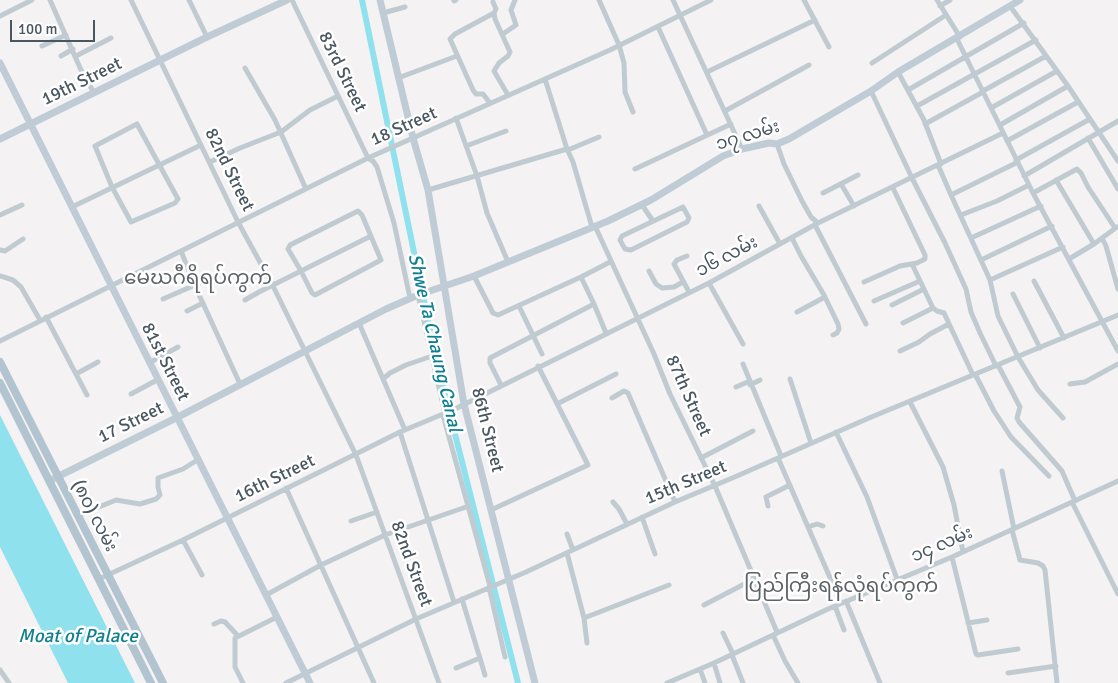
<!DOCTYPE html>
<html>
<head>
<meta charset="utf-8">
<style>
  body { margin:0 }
  #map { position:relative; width:1118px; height:683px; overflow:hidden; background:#f4f2f2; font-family:Signika,sans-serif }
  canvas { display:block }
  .scale { position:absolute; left:10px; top:20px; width:85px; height:22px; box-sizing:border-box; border:2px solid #4a5760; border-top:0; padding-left:6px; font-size:15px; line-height:18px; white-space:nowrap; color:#4a5760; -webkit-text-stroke:4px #fff; paint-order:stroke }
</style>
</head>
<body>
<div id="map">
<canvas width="1118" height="683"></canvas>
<div class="scale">100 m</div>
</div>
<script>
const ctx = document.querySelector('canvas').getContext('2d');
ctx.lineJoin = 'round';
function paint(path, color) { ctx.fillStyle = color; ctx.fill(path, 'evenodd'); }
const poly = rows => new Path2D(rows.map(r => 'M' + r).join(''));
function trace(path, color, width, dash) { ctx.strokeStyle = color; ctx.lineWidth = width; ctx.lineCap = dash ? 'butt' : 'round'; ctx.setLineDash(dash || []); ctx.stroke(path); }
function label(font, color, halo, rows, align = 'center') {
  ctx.font = font + ' Signika,"Noto Sans Myanmar",sans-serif'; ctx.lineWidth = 5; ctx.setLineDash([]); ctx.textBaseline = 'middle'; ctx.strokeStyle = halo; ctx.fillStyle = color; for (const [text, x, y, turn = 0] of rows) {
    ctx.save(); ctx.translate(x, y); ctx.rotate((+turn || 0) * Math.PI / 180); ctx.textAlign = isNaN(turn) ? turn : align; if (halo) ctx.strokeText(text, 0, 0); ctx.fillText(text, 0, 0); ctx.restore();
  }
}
paint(poly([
  [0,415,83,580,135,683,68,683,0,547]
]), '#8fe1ed');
trace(poly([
  [362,0,436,359,518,683]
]), '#8fe1ed', 6);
trace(poly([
  [50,0,81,70,94,93],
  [131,0,238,222,273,286,356,455,439,683],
  [189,0,207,37],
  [292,0,368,158,373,161,377,167,394,223,410,298],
  [599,0,619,45,624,63,625,92,633,112],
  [673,0,742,149],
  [804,0,829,47],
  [937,0,960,37],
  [454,1,456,0],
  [493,2,496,9,494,13,495,19,510,52,508,56,499,63,494,71,508,95],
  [940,6,950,0],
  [1010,6,1068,86,1118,161],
  [383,13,405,7],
  [0,16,32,0],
  [658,27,707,135],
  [503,34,516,25,511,10,515,0],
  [957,39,1033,193,1118,351],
  [42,46,66,35],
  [61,56,73,49],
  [76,56,111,38],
  [872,63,946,15],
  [245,68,275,120,306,189],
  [707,72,815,20],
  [898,72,924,120,941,164],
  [398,78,457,56],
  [545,79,567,149,573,162,592,227],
  [908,90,1024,23],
  [871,91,912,178,945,243,966,289,971,312,980,333,996,366],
  [983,91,1046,56],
  [490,103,483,94,476,94,473,90,450,39,455,34,494,13],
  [917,106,1036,40],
  [991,108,1057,71],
  [725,111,809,65],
  [456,118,477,176,487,213,508,262],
  [137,124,178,199,175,203,131,222,112,187,95,146,137,124],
  [925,124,983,92],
  [1000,125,1068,86],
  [1088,138,1118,189],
  [1007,141,1078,102],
  [777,144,784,164,802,201,811,217,818,223],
  [466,146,506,131],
  [568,150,599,137],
  [1016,160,1090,119],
  [210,162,240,148,281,132,310,110,338,96],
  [1018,162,951,195,990,280,998,316,1018,357,1038,390,1063,418],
  [938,165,951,195],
  [635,169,731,124],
  [1024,176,1118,121],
  [1056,180,1094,244],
  [841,184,854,206],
  [428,190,567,149],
  [823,193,858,175],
  [1033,193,1077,169,1081,173,1088,187,1115,228],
  [642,205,653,221],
  [759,206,780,244],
  [72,207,201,145],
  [683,207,689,218,687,222,631,250,625,249,620,240,622,236,683,207],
  [0,215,22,205],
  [961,215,997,201,1029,185],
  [815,225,866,324],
  [595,226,654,354,670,394,715,486,777,632],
  [792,238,801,256,824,295,838,324,839,329,837,333,833,335],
  [971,238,1041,206],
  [1102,238,1106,246,1118,289],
  [0,250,5,251,23,239],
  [181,251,195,286,240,384],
  [687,256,677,260,674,264,689,292],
  [1069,259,1094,244,1117,227],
  [981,260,1052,226],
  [912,264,933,308,937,311,944,313,973,375],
  [649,271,656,284,662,288,674,287,683,282],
  [0,276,13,280,21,287,40,320],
  [474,276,493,313,498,315,581,277,610,262],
  [990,280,1063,247],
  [1034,281,1064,338],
  [864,282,900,266,917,263,925,259,925,255,893,188],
  [709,283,743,344],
  [1013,294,1040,348],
  [418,295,445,414],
  [163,299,218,275],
  [245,300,259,292,301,271,288,249,290,245,358,211,362,215,381,260,315,295,312,293,301,271,371,236],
  [874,301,920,281],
  [594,304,606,333],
  [892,305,924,289],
  [519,306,542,354],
  [187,311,203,303],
  [797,312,825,297],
  [46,317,87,395],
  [359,323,405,430],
  [903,323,933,308],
  [0,341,368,158,610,50,711,0],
  [900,351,919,342,930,334,949,324],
  [149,363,178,347],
  [743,364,781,456],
  [998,365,1020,407,1017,418,1019,422,1062,471,1075,501],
  [76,374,98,362],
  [975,374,994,411,1011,437,1049,476],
  [383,379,390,373,406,365,432,356],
  [790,379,811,443],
  [1070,384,1085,382,1118,364],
  [501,385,490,363,490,358,594,304,581,277],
  [750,385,760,380],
  [736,387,750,381],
  [131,394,157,380],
  [612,398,624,391,628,393,675,502],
  [910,402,943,467,954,505,963,552],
  [557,404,616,374],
  [443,415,490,586],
  [400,432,454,602],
  [836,432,867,497,897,579],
  [701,458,753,431],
  [778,458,841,603],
  [1002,471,1014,529],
  [286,488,374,683],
  [613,502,619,509,627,524],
  [1072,502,1118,594],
  [768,506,766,497,790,485],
  [491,510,588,465,538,366],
  [77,516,116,500,140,504,156,499,160,495,158,487,158,478,183,469,199,459],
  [642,517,655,554],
  [351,521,377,512],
  [808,527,817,524,823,526],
  [1012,530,1020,560,1038,563,1043,566,1045,570,1057,683],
  [567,534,573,550],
  [183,540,202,575],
  [567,553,584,618,587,643],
  [952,557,976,654,978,655,1018,649],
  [99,579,183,540,400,432,455,409,709,283,818,223,1003,133],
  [489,587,505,657],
  [266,595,321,565,385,535,469,506],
  [462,599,485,675],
  [846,601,880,683],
  [704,605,754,579],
  [835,606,844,630],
  [584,618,669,585],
  [968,623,987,620],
  [214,624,221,621,225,622,238,636],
  [723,633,733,654],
  [773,635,785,661,798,683],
  [732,655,743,683],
  [714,663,720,683],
  [456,668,480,658],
  [700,669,705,683],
  [0,670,9,683],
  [1008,673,1056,666],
  [243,683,235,667,235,638,277,617],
  [286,683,416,619,526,572,675,502,737,476,869,418,1118,315],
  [667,683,714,663,828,609,952,557,1118,481]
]), '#c0cbd1', 5);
trace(poly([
  [380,0,413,138,428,190,464,404,535,683],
  [0,63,310,683],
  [0,139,207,37,287,0],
  [49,481,176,418,386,309,418,295,474,276,608,221,651,200,723,156,742,149,769,143,777,144,789,139,871,91,898,72,1020,0]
]), '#c0ccd5', 7);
trace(poly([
  [0,362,163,683],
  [0,383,151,683]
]), '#b2c4d0', 8);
label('18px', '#4a5760', '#fff', [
  ["83rd Street",342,72,64],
  ["19th Street",82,82,-26],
  ["18 Street",404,127,-24],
  ["၁၇ လမ်း",748,136,-17],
  ["82nd Street",229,170,64],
  ["၁၆ လမ်း",727,257,-28],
  ["81st Street",165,362,63],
  ["87th Street",688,396,66],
  ["17 Street",131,423,-26],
  ["86th Street",487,430,76],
  ["16th Street",275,479,-26],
  ["15th Street",686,483,-23],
  ["(၈၀) လမ်း",94,516,63],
  ["၁၄ လမ်း",942,545,-23],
  ["82nd Street",411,564,70]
]);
label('italic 19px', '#0d7f91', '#fff', [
  ["Shwe Ta Chaung Canal",434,343,77],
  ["Moat of Palace",78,637]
]);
label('20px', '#5e6367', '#fff', [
  ["မေဃဂီရိရပ်ကွက်",198,279],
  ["ပြည်ကြီးရန်လုံရပ်ကွက်",841,587]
]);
</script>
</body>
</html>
